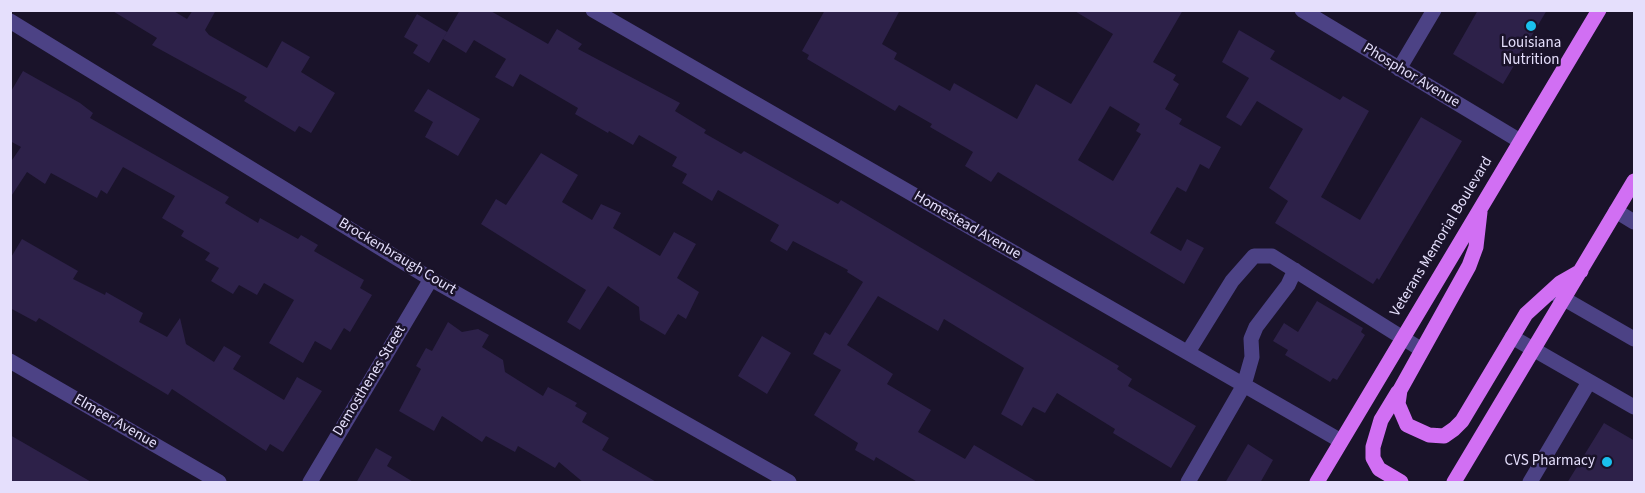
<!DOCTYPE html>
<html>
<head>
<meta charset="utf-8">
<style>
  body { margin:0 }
  #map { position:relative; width:1645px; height:493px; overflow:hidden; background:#1a132a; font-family:"Source Sans 3",sans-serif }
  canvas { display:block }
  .frame { position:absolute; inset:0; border:12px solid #e5dffc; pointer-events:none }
</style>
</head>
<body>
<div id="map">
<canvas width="1645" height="493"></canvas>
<div class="frame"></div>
</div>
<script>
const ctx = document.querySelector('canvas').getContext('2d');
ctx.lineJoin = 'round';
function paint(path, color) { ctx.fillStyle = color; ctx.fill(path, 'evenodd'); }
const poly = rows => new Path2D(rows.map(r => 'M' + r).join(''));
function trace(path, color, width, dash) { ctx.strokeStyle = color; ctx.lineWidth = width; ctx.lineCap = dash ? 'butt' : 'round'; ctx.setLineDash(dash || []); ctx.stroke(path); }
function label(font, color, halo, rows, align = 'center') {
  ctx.font = font + ' "Source Sans 3",sans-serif'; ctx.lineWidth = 5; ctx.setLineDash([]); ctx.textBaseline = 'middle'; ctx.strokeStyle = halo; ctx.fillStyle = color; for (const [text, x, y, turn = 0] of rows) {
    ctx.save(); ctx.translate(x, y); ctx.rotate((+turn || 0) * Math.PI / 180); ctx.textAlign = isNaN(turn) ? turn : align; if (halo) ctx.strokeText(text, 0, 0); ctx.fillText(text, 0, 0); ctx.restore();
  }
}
paint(poly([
  [111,10,172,10,187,19,193,10,216,10,205,30,209,35,267,68,282,41,310,57,301,72,335,93,311,133,299,126,295,132,244,101,247,97,152,45,157,38],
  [460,10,489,10,548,44,557,29,582,44,578,49,680,103,675,111,706,130,704,133,741,154,744,151,838,204,841,200,1119,366,1117,369,1132,379,1128,386,1196,426,1171,468,1113,433,1115,429,1057,393,1045,413,1033,407,1022,426,1001,414,1024,368,944,319,938,331,878,296,847,345,893,374,887,384,931,410,918,432,965,459,974,445,1039,483,919,483,876,457,874,461,855,450,858,443,814,415,841,370,813,354,825,332,830,335,863,282,847,272,848,270,793,241,787,251,770,241,779,225,718,190,712,201,682,183,687,174,672,166,677,157,639,135,633,145,609,131,608,133,575,114,578,108,520,74,513,87,495,77,506,59,474,40,466,53,443,39],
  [825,10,900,10,882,44,897,53,894,59,950,91,954,83,1017,119,1036,84,1071,104,1113,34,1073,10,1183,10,1153,62,1176,75,1173,80,1179,84,1165,109,1182,119,1179,124,1221,147,1209,169,1200,164,1186,192,1177,187,1150,233,1181,251,1187,239,1204,248,1184,284,998,172,991,182,965,166,973,152,930,127,932,124,899,105,895,111,807,59,809,55,802,51],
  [1110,106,1140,124,1136,131,1141,134,1113,181,1078,160],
  [1478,10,1547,10,1503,84,1453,54],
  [417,14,447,32,429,63,413,53,418,45,404,37],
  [1239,30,1275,51,1270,59,1340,100,1343,96,1369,111,1321,197,1360,220,1421,117,1462,141,1379,280,1377,278,1373,284,1275,223,1288,201,1269,188,1303,129,1257,101,1241,126,1226,117,1249,78,1222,62],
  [23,71,80,103,93,113,90,118,229,197,225,203,258,223,260,218,298,239,301,235,318,245,314,251,364,280,360,288,372,295,350,332,344,328,331,350,315,341,303,363,269,343,294,300,264,283,257,295,239,285,233,294,211,281,219,268,205,260,210,253,181,236,184,231,162,218,175,196,123,167,107,194,101,190,97,198,51,173,45,184,27,172,10,198,10,163,21,147,10,141,10,93],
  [428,89,480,119,458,156,425,137,433,122,414,111],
  [541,153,578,175,562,202,592,220,601,204,621,213,613,228,660,256,674,232,696,244,677,278,699,292,686,319,678,314,665,335,640,320,639,307,608,286,580,330,567,322,586,290,481,224,496,199,506,205],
  [22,239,78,271,73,279,105,295,106,292,143,313,139,322,167,337,180,318,186,344,214,362,224,346,241,356,233,369,284,400,297,377,322,391,283,452,270,444,266,451,172,389,168,395,39,318,36,322,10,308,10,259],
  [1317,301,1363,328,1361,332,1365,335,1337,380,1333,378,1330,382,1285,355,1288,350,1273,341,1284,323,1298,332],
  [448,322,462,332,478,329,489,335,482,347,503,360,505,372,543,396,548,387,577,403,575,406,587,413,582,422,609,438,602,450,658,483,584,483,559,462,555,468,518,446,515,452,486,436,482,442,442,416,434,431,399,411,421,369,416,366,426,348,432,351],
  [762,336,791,353,767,394,738,376],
  [1604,423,1635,441,1635,483,1567,483],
  [10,435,93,483,10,483],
  [1248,444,1273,460,1260,483,1225,483],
  [376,448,392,457,387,466,415,483,356,483]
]), '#2d2149');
trace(poly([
  [593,10,1341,441],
  [1302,10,1520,141],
  [10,21,431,279,789,482],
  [1399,69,1434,10],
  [1616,211,1634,222],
  [1554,293,1634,339],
  [1512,337,1634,407],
  [1188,352,1232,281,1254,256,1272,256,1422,350],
  [10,361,219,482],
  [310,482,431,279],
  [1188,482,1244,385,1252,357,1251,339,1256,327,1288,285,1295,270],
  [1530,482,1589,382]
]), '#4c4285', 15);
trace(poly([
  [1480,212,1476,247,1469,266,1400,390,1398,404,1407,425,1429,435,1444,436,1454,429,1462,421,1526,314,1560,283,1581,271],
  [1398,392,1381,420,1373,447,1373,458,1379,469,1401,482],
  [1317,482,1599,10],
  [1454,482,1634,181]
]), '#d16ff3', 15);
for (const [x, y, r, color] of [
  [1531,26,6,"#1ac0ed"],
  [1607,462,6,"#1ac0ed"]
]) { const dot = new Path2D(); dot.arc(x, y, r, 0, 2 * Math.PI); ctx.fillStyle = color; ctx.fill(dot); trace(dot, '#1a132a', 2); }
label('15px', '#e5dffc', '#1a132a', [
  ["Louisiana",1531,44],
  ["Nutrition",1531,61],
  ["CVS Pharmacy",1595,462,"right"]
]);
label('15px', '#e5dffc', '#1a132a', [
  ["Phosphor Avenue",1411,76,31],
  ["Homestead Avenue",967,226,30],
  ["Veterans Memorial Boulevard",1442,237,-59],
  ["Brockenbraugh Court",397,257,31],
  ["Demosthenes Street",370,381,-59],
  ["Elmeer Avenue",115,422,30]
]);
</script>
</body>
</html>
